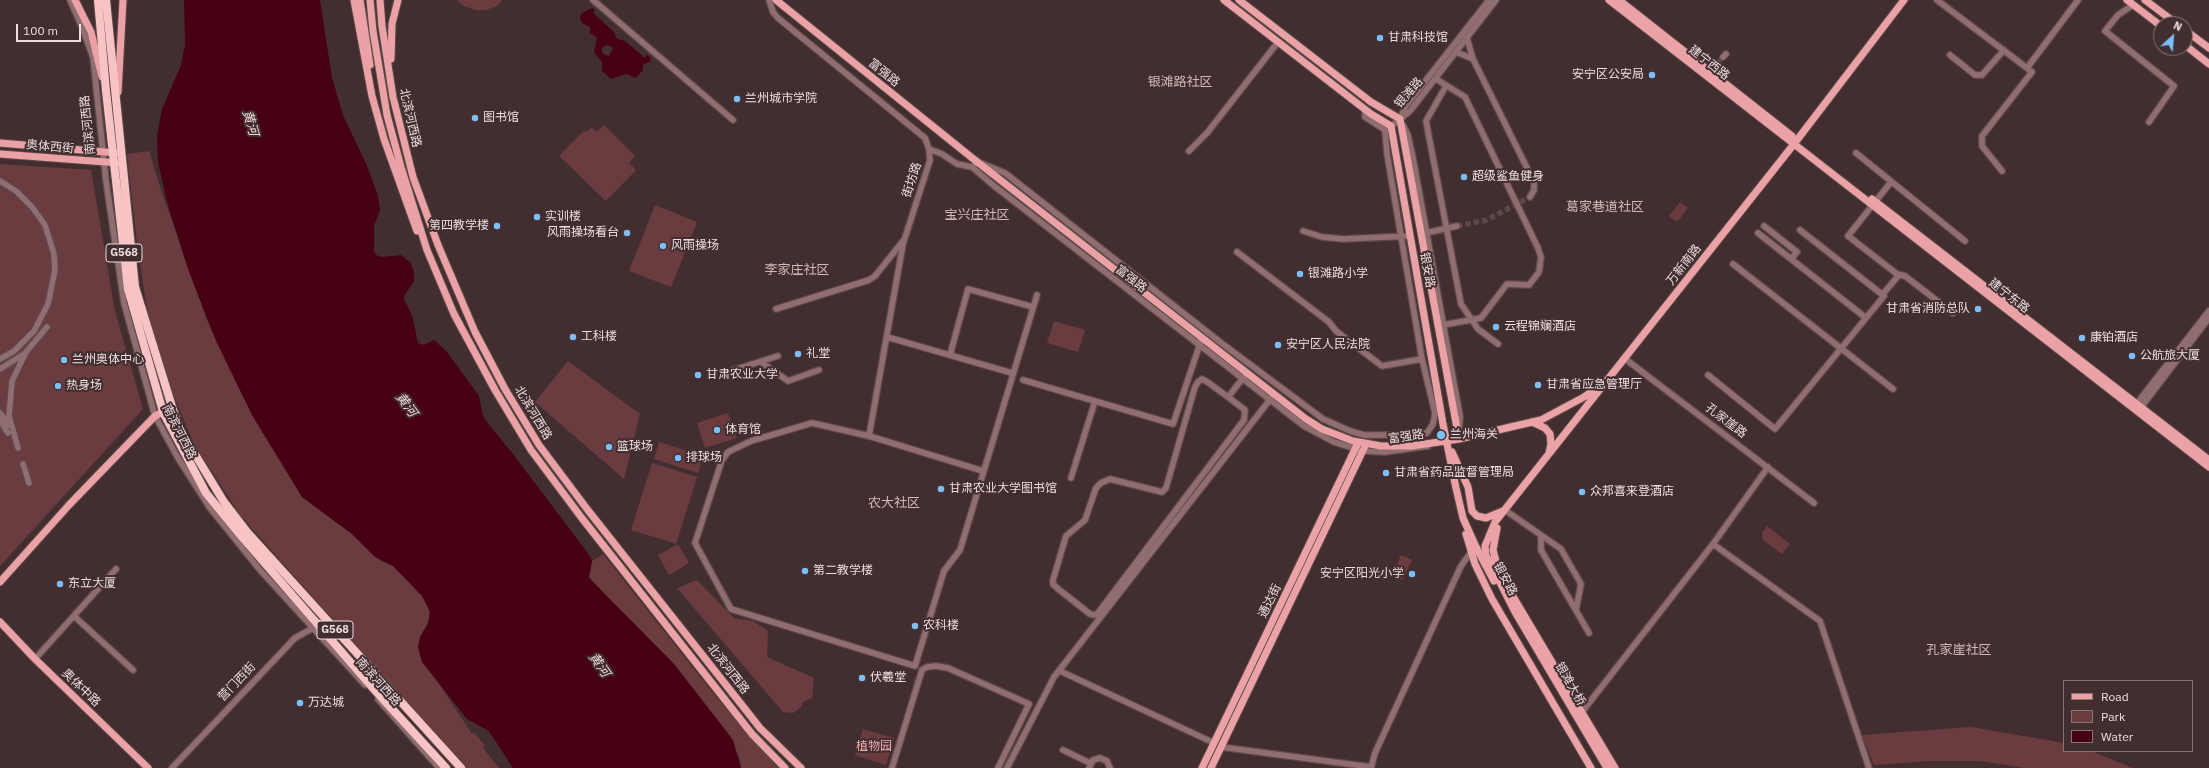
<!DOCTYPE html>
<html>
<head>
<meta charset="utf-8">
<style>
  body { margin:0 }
  #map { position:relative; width:2209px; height:768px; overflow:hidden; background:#432e2f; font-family:"IBM Plex Sans",sans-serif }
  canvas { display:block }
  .legend { position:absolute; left:2063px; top:680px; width:130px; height:72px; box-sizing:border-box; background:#432e2f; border:1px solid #877475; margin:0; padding:5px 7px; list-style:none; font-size:12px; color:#ecddde }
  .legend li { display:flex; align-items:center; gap:8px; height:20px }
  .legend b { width:20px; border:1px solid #877475 }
  .north { position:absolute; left:2153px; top:16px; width:40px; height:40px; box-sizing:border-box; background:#432e2f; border:1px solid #877475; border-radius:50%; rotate:26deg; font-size:11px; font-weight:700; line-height:16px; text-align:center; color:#ecddde }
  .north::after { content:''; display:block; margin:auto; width:14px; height:18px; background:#7abff8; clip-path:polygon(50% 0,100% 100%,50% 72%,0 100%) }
  .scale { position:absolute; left:16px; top:24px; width:65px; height:18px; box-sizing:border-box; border:2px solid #ecddde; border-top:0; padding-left:5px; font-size:12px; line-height:14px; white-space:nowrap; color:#ecddde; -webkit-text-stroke:3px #432e2f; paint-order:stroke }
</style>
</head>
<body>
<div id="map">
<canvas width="2209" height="768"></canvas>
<ul class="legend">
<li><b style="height:5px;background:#eba2a6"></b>Road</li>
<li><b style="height:11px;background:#6b3c3f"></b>Park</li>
<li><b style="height:11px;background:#470012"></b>Water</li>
</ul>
<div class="north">N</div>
<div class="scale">100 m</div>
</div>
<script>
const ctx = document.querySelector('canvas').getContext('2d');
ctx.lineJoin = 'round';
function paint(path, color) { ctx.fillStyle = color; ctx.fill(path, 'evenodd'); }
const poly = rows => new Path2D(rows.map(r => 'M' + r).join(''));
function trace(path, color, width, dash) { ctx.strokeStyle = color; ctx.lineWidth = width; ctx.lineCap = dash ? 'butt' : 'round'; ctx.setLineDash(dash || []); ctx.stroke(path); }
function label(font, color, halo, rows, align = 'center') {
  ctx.font = font + ' "IBM Plex Sans","Noto Sans SC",sans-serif'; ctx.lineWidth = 4; ctx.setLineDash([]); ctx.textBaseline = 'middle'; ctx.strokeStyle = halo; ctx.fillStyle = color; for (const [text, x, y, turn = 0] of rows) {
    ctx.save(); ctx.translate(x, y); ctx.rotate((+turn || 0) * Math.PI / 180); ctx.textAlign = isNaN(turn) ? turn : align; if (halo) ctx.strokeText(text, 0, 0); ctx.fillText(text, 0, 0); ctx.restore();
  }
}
paint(poly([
  [457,0,502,0,498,5,487,10,475,10,464,6],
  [604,125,635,156,629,163,636,170,606,201,559,156,584,131,586,132,592,127,597,132],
  [149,151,161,190,206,318,252,415,302,497,352,534,381,561,393,566,422,596,428,605,430,618,420,637,419,654,472,734,475,733,485,746,483,748,499,768,465,768,240,515,193,442,169,384,147,308,138,251,127,154],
  [0,164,91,170,115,311,143,409,0,566],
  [1680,202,1688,208,1677,222,1669,216],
  [655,205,697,222,671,287,629,271],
  [1054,321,1085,330,1078,352,1047,343],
  [568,361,640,414,624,479,535,402],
  [728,413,737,438,705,448,697,423],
  [659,442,703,456,698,473,654,459],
  [652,463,697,477,676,544,631,530],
  [1767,526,1790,544,1782,554,1763,540,1762,533],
  [678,544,689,563,669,575,658,555],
  [603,554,716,697,778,768,741,768,740,759,727,732,674,664,615,605,589,577,592,561],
  [1401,555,1412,560,1402,580,1392,575],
  [697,580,734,618,753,621,768,631,767,657,814,678,812,698,803,702,801,707,793,713,783,712,677,588],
  [1971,727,2064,743,2064,751,2091,751,2133,768,2025,768,1979,761,1930,761,1874,765,1862,735],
  [863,729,894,738,886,765,855,755]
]), '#6b3c3f');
paint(poly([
  [184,0,320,0,332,78,343,115,368,168,378,196,380,210,374,226,374,251,376,255,382,257,401,255,411,263,414,273,414,282,405,294,404,299,412,315,418,343,424,345,434,340,447,352,479,396,483,416,490,426,513,454,590,556,592,561,589,577,592,581,674,664,733,740,741,768,513,768,489,731,467,719,422,662,418,647,420,637,428,624,430,612,422,596,393,566,375,557,352,534,302,497,252,415,216,341,188,269,167,202,158,162,157,136,162,109,181,65,185,45],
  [592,8,595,10,593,13,614,32,617,39,625,41,645,58,647,55,651,58,650,62,643,64,643,70,636,78,627,74,611,79,602,71,602,62,594,52,597,38,590,33,590,27,582,23,580,18,582,13],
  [606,45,611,46,613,49,609,56,605,55,602,52,602,48]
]), '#470012');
trace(poly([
  [1457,226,1487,220,1530,197]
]), '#5c4849', 5.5, [5.5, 3]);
const minor = poly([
  [70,0,82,27,93,57,106,181,124,303,155,416,178,458,210,508,260,570,365,685],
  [593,0,733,120],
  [769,0,773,12,778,18,925,138,929,149,930,160,903,244,869,436],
  [1937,0,2027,68,2078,0],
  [2133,5,2118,15,2105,31,2174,86,2149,122],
  [1467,38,1473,59,1534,182,1534,190,1530,197],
  [1456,52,1473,59],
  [1950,55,1975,75,1982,75,2004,50],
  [1723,57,1726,54],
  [1711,71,1718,63],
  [1436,79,1465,97,1538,248,1541,257,1539,272,1529,285,1507,284,1481,318,1443,325],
  [1446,86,1426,121,1461,304,1478,329,1498,344],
  [1401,117,1405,107,1489,0],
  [1403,125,1408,135,1413,158,1460,416,1459,430],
  [1389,128,1410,111,1496,0],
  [929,149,942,154,957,164,972,167,978,162,1005,173,1220,342,1323,419,1350,431,1364,435,1418,435,1427,433,1433,424,1435,413,1422,359,1387,154,1385,130,1365,117,1365,110],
  [1189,151,1207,133,1278,42],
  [1856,153,1965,241],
  [972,167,993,185,1304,426,1334,442,1363,451,1385,452,1428,446],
  [2002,171,1982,146,1982,136,2032,72,2027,68],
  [0,181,16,191,32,207,45,225,54,254,55,270,48,304,34,331,14,351,0,359],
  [1891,182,1848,236,1897,274,1905,276,1953,313],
  [1764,226,1797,252,1791,259],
  [1303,231,1322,237,1343,239,1410,236],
  [1426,233,1457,226],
  [1758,233,1866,318],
  [1237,252,1329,322,1336,331,1382,366,1422,359],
  [1733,264,1893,389],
  [1882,295,1899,275],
  [776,309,869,280,875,276,903,241],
  [887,337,1012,373],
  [950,355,968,289,1033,307],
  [1624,358,1814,503],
  [761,362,788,381,819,370],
  [0,369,24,354],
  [727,372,778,356],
  [1708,375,1775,429,1884,296,1800,230],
  [1023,380,1173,424,1202,338],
  [1228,397,1245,410,1244,420,1098,613,1095,615,1090,614,1057,588,1053,584,1053,580,1066,536,1085,520,1096,488,1101,483,1110,479,1162,492,1166,488,1195,387,1198,382,1202,379,1206,381,1228,397,1247,373],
  [2134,407,2209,311],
  [2139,410,2209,318],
  [0,413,9,425],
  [0,420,8,433],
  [18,448,9,416,12,381,26,352,47,327],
  [23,464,29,483],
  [983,471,869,436,812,423,751,441,728,452,722,460,695,543,731,609,915,666,944,571,960,550,1037,295],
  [1071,478,1095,401],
  [1505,510,1561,549,1581,584,1576,610],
  [1541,536,1541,550,1589,633],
  [1713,544,1820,621,1869,768],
  [74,616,133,670],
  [35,659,116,569],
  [1060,671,1214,743],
  [378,699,439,768],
  [1582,712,1713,544,1768,467],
  [1221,747,1371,767],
  [1063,750,1090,763],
  [172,768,295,638,313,628,324,618],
  [892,768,922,670,927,667,936,666,948,668,1029,704,998,768],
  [1007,768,1054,677,1272,397],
  [1089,768,1093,760,1100,758,1107,761,1110,768],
  [1371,768,1375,753,1461,566,1471,552]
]);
const major = poly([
  [75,0,91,32,102,77],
  [354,0,372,96,384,139,417,231],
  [360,0,370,65],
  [370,0,373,31,387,115,401,167,427,250,454,314,495,390,531,450,581,517,752,734,785,768],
  [380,0,382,26,393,97,413,177,438,245,475,332,505,389,539,445,587,509,760,728,801,768],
  [776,0,971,157,1247,373,1306,419,1322,429,1353,441,1381,446,1412,446,1459,439,1541,420,1584,397,1605,383],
  [1224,0,1371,114,1391,126,1443,424,1456,488,1463,518,1476,547,1494,581],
  [1239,0,1371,102,1400,119,1459,439],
  [1609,0,2209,467],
  [1619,0,1792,136],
  [2127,0,2161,26],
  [2145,0,2177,24],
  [2185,30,2209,48],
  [2185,45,2209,64],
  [391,59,392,24,398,0],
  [118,92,123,0],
  [0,143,117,153],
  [0,154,119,163],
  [1872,199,2209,460],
  [1532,422,1545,428,1550,434,1551,444,1549,453],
  [1452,452,1468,487,1472,511,1477,516,1486,518,1503,511],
  [1497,528,1493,550,1499,573,1615,768],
  [1466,534,1475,564,1492,599,1591,768],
  [0,582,69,505,155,416,163,412,173,410],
  [0,622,35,659,148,768],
  [1202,768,1358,443],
  [1211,768,1366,444],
  [1607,768,1515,612,1486,555,1485,546,1495,522,1794,144,1904,0]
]);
const highway = poly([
  [98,0,106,91,128,289,163,412,206,493,242,537,372,687,446,768],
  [106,0,135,287,173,410,182,433,224,502,247,532,461,768]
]);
trace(minor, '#5e4a4b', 8);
trace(major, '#5e4a4b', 9);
trace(highway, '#5e4a4b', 10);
trace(minor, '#906d6e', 5.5);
trace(major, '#eba2a6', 7);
trace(highway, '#f8c3c5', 8);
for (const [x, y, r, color] of [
  [1380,38,4,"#7abff8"],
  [1652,75,4,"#7abff8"],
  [737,99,4,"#7abff8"],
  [475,118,4,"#7abff8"],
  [1464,177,4,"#7abff8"],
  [537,217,4,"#7abff8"],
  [497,226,4,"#7abff8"],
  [627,233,4,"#7abff8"],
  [663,246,4,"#7abff8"],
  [1300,274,4,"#7abff8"],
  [1978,309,4,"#7abff8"],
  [1496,327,4,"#7abff8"],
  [573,337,4,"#7abff8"],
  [2082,338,4,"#7abff8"],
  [1278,345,4,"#7abff8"],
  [798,354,4,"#7abff8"],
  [2132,356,4,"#7abff8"],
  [64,360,4,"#7abff8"],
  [698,375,4,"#7abff8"],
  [1538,385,4,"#7abff8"],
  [58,386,4,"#7abff8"],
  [717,430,4,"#7abff8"],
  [1441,435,5,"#7abff8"],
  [609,447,4,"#7abff8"],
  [678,458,4,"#7abff8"],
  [1386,473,4,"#7abff8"],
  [941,489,4,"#7abff8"],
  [1582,492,4,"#7abff8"],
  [805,571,4,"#7abff8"],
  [1412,574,4,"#7abff8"],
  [60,584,4,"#7abff8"],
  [915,626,4,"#7abff8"],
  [862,678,4,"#7abff8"],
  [300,703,4,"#7abff8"]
]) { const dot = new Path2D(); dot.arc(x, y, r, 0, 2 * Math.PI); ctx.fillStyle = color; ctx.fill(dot); trace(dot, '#432e2f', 1.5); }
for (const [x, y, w] of [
  [124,253,36],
  [335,630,36]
]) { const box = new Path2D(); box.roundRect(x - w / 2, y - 9, w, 18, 3); ctx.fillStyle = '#432e2f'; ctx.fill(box); trace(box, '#ecddde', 1); }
label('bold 11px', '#ecddde', null, [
  ["G568",124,253],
  ["G568",335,630]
]);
label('12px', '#ecddde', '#432e2f', [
  ["甘肃科技馆",1388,38],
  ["安宁区公安局",1644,75,"right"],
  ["兰州城市学院",745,99],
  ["图书馆",483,118],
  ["超级鲨鱼健身",1472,177],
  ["实训楼",545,217],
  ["第四教学楼",489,226,"right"],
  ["风雨操场看台",619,233,"right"],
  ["风雨操场",671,246],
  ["银滩路小学",1308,274],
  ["甘肃省消防总队",1970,309,"right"],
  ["云程锦斓酒店",1504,327],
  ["工科楼",581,337],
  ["康铂酒店",2090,338],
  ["安宁区人民法院",1286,345],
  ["礼堂",806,354],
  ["公航旅大厦",2140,356],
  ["兰州奥体中心",72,360],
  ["甘肃农业大学",706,375],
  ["甘肃省应急管理厅",1546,385],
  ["热身场",66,386],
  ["体育馆",725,430],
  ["兰州海关",1450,435],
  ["篮球场",617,447],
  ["排球场",686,458],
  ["甘肃省药品监督管理局",1394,473],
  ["甘肃农业大学图书馆",949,489],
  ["众邦喜来登酒店",1590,492],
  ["第二教学楼",813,571],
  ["安宁区阳光小学",1404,574,"right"],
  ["东立大厦",68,584],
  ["农科楼",923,626],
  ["伏羲堂",870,678],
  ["万达城",308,703]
], 'left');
label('12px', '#ecddde', '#432e2f', [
  ["建宁西路",1709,63,38],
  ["富强路",884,73,39],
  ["银滩路",1409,93,-49],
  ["北滨河西路",410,118,77],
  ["南滨河西路",88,125,-96],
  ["奥体西街",50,147,5],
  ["街坊路",912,180,-72],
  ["万新南路",1684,265,-52],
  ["银安路",1427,270,80],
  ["富强路",1131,279,38],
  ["建宁东路",2009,296,38],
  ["北滨河西路",533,413,59],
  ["孔家崖路",1726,421,37],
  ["南滨河西路",179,432,63],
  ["富强路",1406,437,-8],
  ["银安路",1505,579,62],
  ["通达街",1270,601,-64],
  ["北滨河西路",728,669,52],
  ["营门西街",237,682,-46],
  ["南滨河西路",378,682,48],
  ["银滩大桥",1570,684,60],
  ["奥体中路",81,688,44]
]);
label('12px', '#f2afb2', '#432e2f', [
  ["植物园",874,747]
]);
label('13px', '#d4b9ba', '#432e2f', [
  ["银滩路社区",1180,82],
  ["葛家巷道社区",1605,207],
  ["宝兴庄社区",977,215],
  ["李家庄社区",797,270],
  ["农大社区",894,503],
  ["孔家崖社区",1959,650]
]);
label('italic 13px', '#efd8d8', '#432e2f', [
  ["黄河",250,123,74],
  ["黄河",406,405,53],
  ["黄河",599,665,55]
]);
</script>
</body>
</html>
